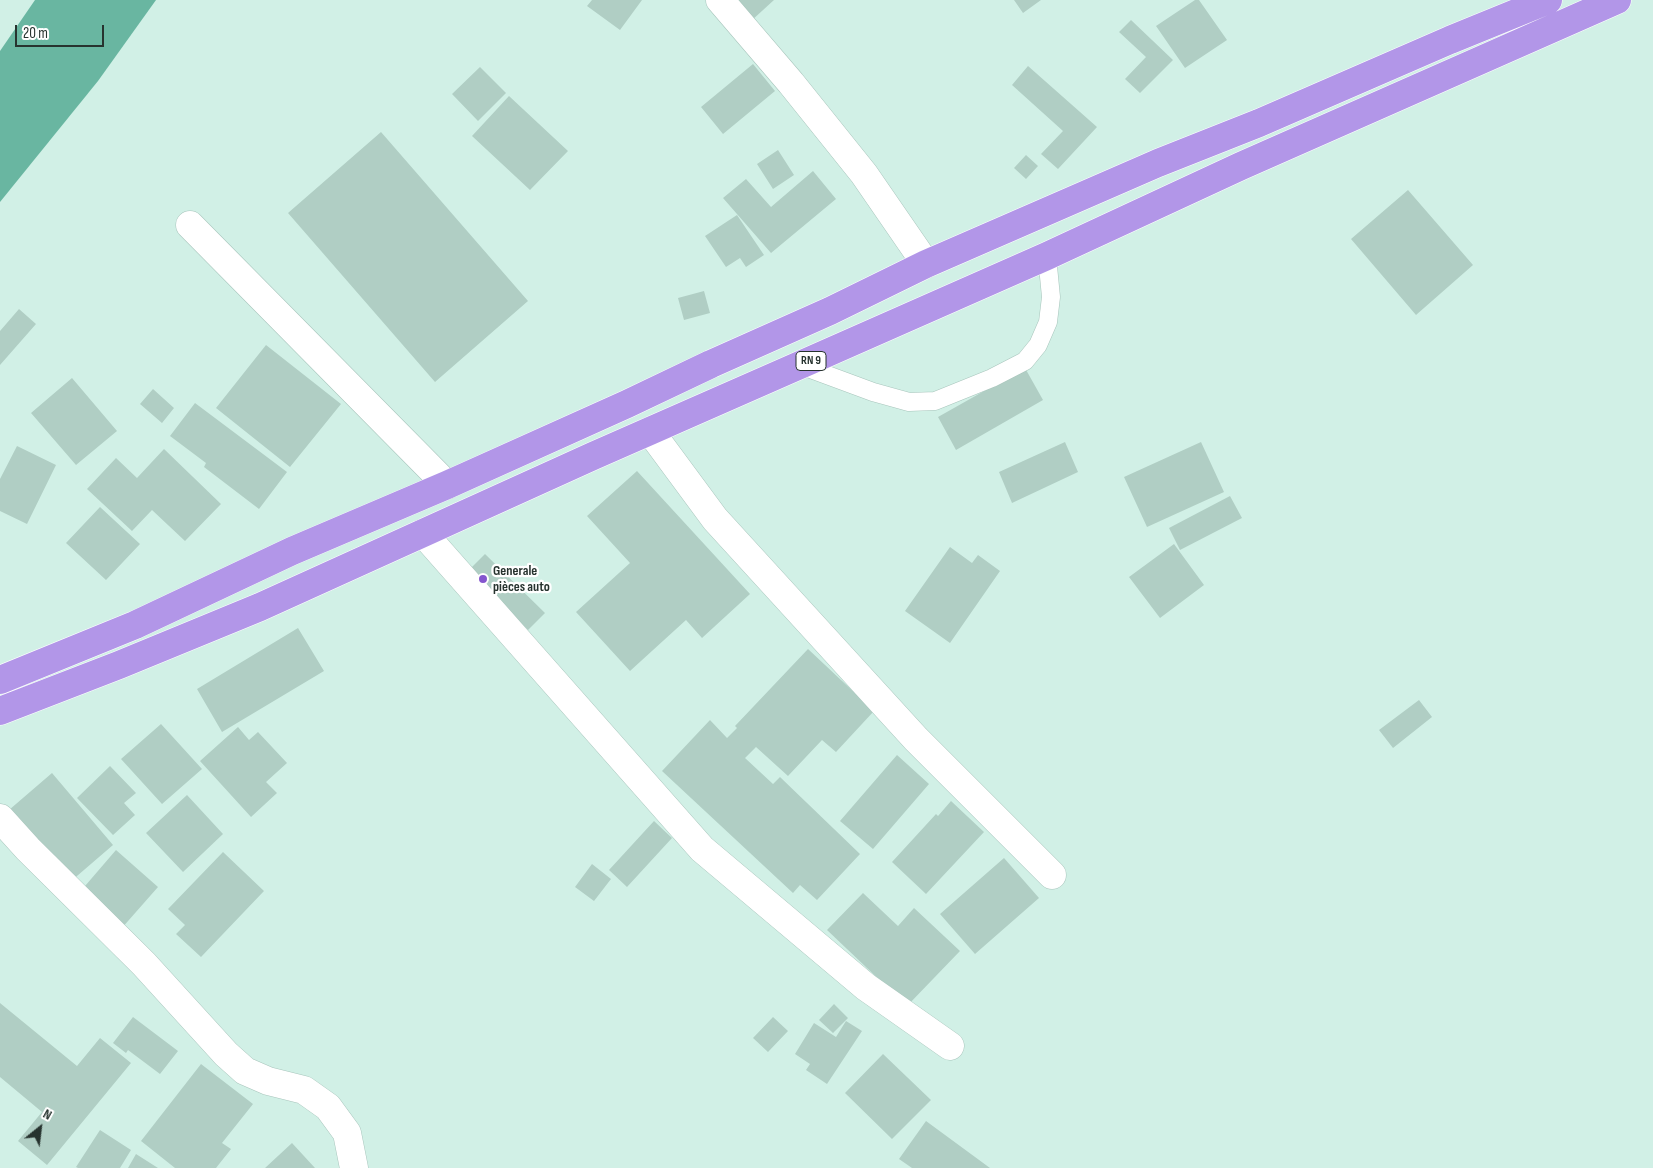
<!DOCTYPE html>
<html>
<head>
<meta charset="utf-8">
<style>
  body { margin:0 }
  #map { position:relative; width:1653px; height:1168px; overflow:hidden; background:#d1f0e6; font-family:"Sofia Sans Condensed",sans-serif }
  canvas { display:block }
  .north { position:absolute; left:15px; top:1103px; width:50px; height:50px; -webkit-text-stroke:4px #fff; paint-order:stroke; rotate:29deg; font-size:14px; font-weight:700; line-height:20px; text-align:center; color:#27332f }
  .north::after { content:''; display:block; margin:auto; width:18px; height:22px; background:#27332f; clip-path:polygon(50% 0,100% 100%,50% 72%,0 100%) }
  .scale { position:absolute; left:15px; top:25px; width:89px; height:22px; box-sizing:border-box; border:2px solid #27332f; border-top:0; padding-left:6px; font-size:15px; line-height:18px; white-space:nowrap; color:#27332f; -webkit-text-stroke:4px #fff; paint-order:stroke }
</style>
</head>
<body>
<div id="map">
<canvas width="1653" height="1168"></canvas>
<div class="north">N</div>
<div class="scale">20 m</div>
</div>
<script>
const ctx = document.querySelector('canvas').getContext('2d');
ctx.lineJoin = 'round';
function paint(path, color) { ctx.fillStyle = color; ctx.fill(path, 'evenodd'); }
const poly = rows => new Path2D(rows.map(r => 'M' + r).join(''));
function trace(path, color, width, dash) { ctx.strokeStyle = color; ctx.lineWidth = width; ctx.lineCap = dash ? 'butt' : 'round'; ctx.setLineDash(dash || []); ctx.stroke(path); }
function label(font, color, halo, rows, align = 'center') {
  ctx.font = font + ' "Sofia Sans Condensed",sans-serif'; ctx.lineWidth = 4.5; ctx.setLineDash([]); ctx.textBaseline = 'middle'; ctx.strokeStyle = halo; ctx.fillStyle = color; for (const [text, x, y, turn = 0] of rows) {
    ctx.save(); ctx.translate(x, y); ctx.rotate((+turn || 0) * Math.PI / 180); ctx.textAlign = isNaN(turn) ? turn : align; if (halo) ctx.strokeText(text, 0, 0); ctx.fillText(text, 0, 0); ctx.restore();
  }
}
paint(poly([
  [35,0,156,0,98,81,0,202,0,51]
]), '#69b6a1');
paint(poly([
  [592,0,642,0,620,30,587,6],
  [730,0,774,0,751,21],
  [1014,0,1041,0,1023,13],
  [1195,0,1199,0,1227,40,1185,68,1156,26],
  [1131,20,1173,60,1140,93,1125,79,1146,57,1119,32],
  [753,64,775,91,723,134,701,107],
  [1028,66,1097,127,1058,169,1041,154,1063,131,1012,85],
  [480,67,506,93,478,121,452,94],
  [509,96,568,151,530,190,472,136],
  [381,132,528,301,435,382,288,213],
  [778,150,794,175,773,189,757,164],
  [1026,155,1038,166,1026,179,1014,168],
  [813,171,836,199,771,253,723,198,746,179,771,207],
  [1408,190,1473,265,1416,315,1351,239],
  [737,215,764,255,746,267,740,258,726,267,705,236],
  [704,291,710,313,684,320,678,298],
  [19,309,36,324,0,365,0,331],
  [266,345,341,404,290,467,216,408],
  [1025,368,1043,400,956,450,938,417],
  [72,378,117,431,76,465,31,413],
  [153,389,174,408,162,423,140,404],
  [195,403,287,472,259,509,204,467,206,463,170,436],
  [1065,442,1078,472,1012,503,999,472],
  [1201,442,1224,492,1147,527,1124,477],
  [17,446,56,465,27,524,0,511,0,479],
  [164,449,221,504,185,541,152,510,132,531,87,489,116,458,137,478],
  [637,471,750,594,702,638,686,620,630,671,576,612,630,563,587,516],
  [1230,496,1242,518,1180,550,1169,528],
  [100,507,140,544,106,580,66,543],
  [1174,544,1204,585,1160,618,1129,577],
  [950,547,972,563,978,555,1000,571,950,643,905,611],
  [485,554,545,613,528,630,469,570],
  [298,628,324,671,222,732,197,689],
  [808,649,874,711,836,752,822,740,788,776,756,747,745,758,773,784,780,777,860,854,817,900,800,885,793,893,662,771,710,720,727,738,737,728,735,726],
  [1419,700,1432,717,1393,748,1379,730],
  [161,724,202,769,162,804,121,759],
  [238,727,249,740,258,732,287,763,266,782,277,793,251,817,200,761],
  [897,755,929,784,873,849,840,821],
  [110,766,136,793,124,803,135,815,113,835,77,798],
  [52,773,113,845,70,882,9,810],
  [187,795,223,834,183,872,146,833],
  [951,801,984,832,926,894,892,862,936,814,938,816],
  [654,821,672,838,627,887,609,870],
  [116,850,158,887,121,929,79,893],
  [223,852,264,891,201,957,176,934,185,925,168,909],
  [1004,858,1039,898,975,954,940,914],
  [592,864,611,879,594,901,575,887],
  [863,893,898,926,914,908,960,951,907,1006,827,930],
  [0,1003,77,1066,100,1038,131,1063,47,1165,18,1141,42,1112,0,1077],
  [834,1004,848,1018,833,1033,819,1020],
  [133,1017,178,1051,160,1074,128,1050,126,1053,113,1043],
  [773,1017,788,1031,768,1052,753,1038],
  [846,1021,862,1031,827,1084,806,1070,810,1064,795,1054,814,1023,836,1037],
  [883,1054,931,1100,892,1139,845,1093],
  [201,1064,253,1104,222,1143,231,1149,216,1168,175,1168,141,1141],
  [926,1121,990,1168,912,1168,899,1159],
  [100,1130,131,1150,120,1168,78,1168,76,1167],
  [292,1143,315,1168,265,1168],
  [136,1154,158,1168,128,1168]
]), '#b0cec4');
const service = poly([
  [800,365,873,392,909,402,935,401,992,378,1025,361,1038,345,1048,322,1051,297,1047,256]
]);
const minor = poly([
  [720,0,791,83,864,174,926,264],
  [190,225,447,485],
  [650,431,715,519,916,739,1052,875],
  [423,533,702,849,866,987,950,1046],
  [0,818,28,849,144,964,226,1054,245,1071,268,1081,304,1090,328,1107,347,1133,354,1168]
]);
const trunk = poly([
  [0,680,135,625,292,551,447,485,627,404,711,364,830,311,926,264,1158,163,1259,123,1450,40,1548,0],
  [0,711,119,665,260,607,593,456,800,365,1047,256,1241,166,1617,0]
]);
trace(service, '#a8c5bc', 19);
trace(minor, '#a8c5bc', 29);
trace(trunk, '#fff', 29);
trace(service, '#fff', 18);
trace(minor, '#fff', 28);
trace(trunk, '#b296e8', 28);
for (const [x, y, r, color] of [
  [483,579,5,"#8455ce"]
]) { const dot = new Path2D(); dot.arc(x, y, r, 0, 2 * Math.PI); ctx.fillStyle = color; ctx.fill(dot); trace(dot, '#fff', 2); }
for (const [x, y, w] of [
  [811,361,30]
]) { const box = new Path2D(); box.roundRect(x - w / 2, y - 9.5, w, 19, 4); ctx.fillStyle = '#fff'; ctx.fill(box); trace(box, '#27332f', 1); }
label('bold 12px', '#27332f', null, [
  ["RN 9",811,361]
]);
label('bold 14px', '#27332f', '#fff', [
  ["Generale",493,571],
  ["pièces auto",493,587]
], 'left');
</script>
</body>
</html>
